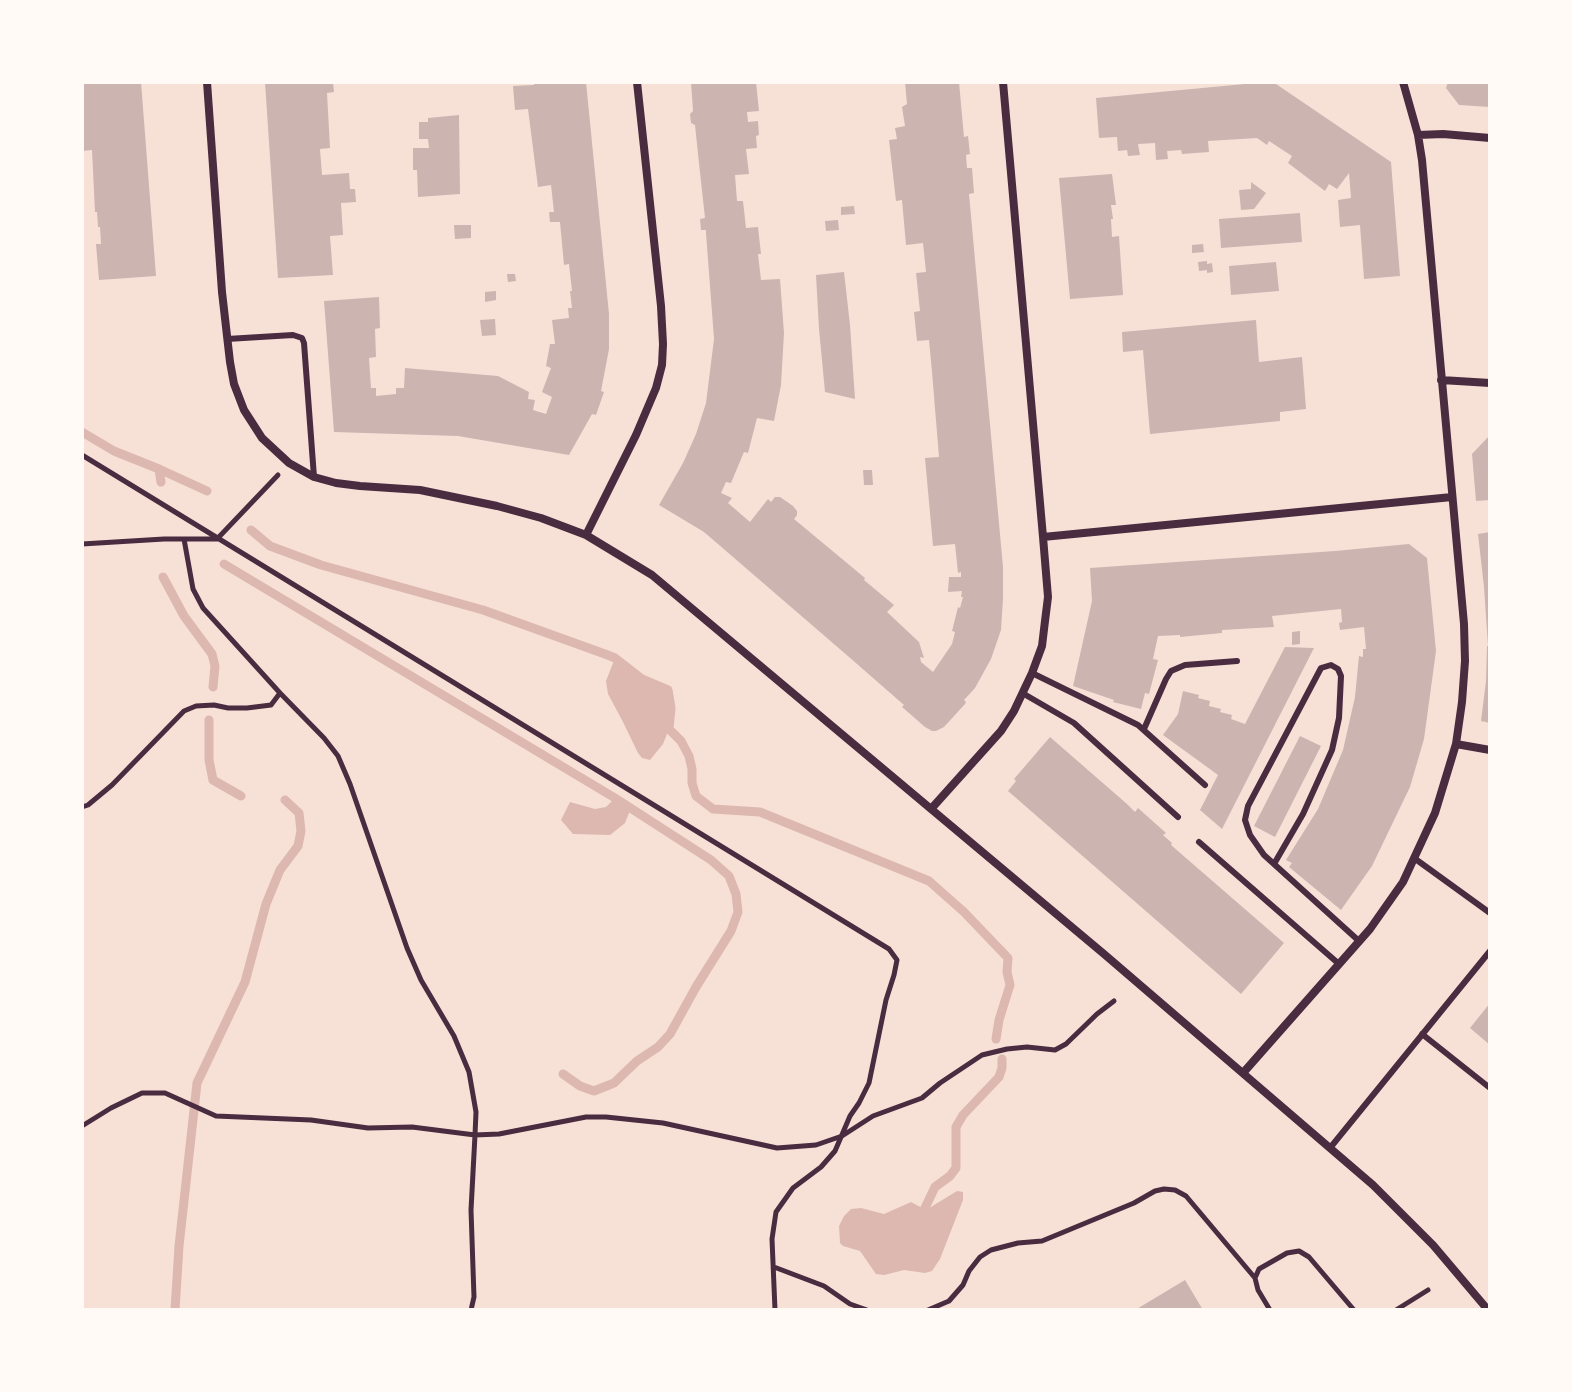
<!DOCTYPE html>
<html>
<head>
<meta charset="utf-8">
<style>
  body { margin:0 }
  #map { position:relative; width:1572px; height:1392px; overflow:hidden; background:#f7e1d7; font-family:Poppins,sans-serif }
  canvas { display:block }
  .frame { position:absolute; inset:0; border:84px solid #fffaf5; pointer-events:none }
</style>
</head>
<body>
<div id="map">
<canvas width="1572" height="1392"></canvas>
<div class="frame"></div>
</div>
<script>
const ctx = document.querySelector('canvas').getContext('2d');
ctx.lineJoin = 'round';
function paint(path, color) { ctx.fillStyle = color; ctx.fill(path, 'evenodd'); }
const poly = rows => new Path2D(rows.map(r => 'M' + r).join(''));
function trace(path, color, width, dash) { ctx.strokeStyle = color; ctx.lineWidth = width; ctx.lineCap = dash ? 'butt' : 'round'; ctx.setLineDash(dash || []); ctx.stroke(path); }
paint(poly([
  [615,658,642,679,668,690,671,708,669,729,663,744,650,760,642,758,638,753,623,722,608,694,606,681],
  [615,798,631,808,625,823,610,835,573,834,561,820,570,802,595,809,606,807],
  [957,1191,963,1192,963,1200,940,1259,932,1271,925,1273,904,1270,884,1275,876,1274,860,1251,843,1246,840,1243,839,1226,844,1216,851,1209,861,1208,884,1214,911,1202,926,1210]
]), '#dcb8b0');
trace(poly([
  [82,432,114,451,159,469,161,482],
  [159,469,207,491],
  [251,530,270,546,321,565,483,610,605,654,615,658,642,679,668,690,671,708,669,729,681,741,689,756,692,769,692,783,696,796,713,809,760,812,929,881,964,912,1008,958,1007,972,1010,985,999,1020,996,1039],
  [224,564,615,798,711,860,729,876,736,894,738,912,731,931,696,987,670,1034,658,1047,637,1061,614,1083,594,1091,580,1086,563,1074],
  [163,577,184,616,212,654,215,666,213,687],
  [209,720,209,760,213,780,241,796],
  [924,1210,935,1187,950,1176,956,1168,956,1127,963,1115,999,1077,1002,1068,1002,1059],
  [175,1310,179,1246,197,1083,245,982,266,904,280,870,298,846,301,831,299,813,285,800]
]), '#dcb8b0', 9);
paint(poly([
  [82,82,141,82,156,276,99,280,96,244,101,244,100,227,98,227,97,212,95,212,92,150,82,151],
  [265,82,333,82,334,92,327,93,330,148,320,149,322,175,349,173,350,189,355,189,356,202,341,203,343,235,330,236,333,275,278,278],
  [534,82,586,82,609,314,609,349,601,391,604,392,596,415,592,414,569,455,458,436,334,432,324,301,379,297,380,328,375,329,376,357,369,358,371,388,376,388,376,396,396,394,396,388,404,388,405,368,498,376,529,392,528,399,535,400,533,410,546,414,552,397,542,392,551,368,546,366,550,344,555,344,552,320,569,318,568,308,572,308,570,291,572,291,569,264,564,265,560,222,550,222,549,212,554,212,551,185,538,187,528,109,515,110,513,86,534,85],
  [691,82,756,82,759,111,747,112,748,122,758,121,759,135,756,136,757,148,746,149,749,174,735,175,737,201,743,201,746,228,758,227,761,254,758,254,761,280,780,279,784,333,781,385,774,421,757,418,748,453,744,452,731,483,726,482,721,493,732,498,728,503,750,522,768,499,771,502,775,497,780,497,793,506,797,511,797,515,794,519,865,578,864,580,894,605,887,612,919,642,924,658,920,657,921,662,933,672,952,644,955,632,952,631,958,607,960,608,963,597,961,597,962,591,948,592,949,577,961,577,961,572,958,573,955,544,933,546,925,458,939,457,932,372,929,340,917,341,914,312,920,311,916,273,926,272,923,243,906,245,902,200,896,201,889,140,897,139,895,128,905,126,902,107,907,104,905,82,959,82,964,137,968,136,970,154,966,155,967,168,972,168,974,193,969,194,1003,567,1003,599,1001,630,991,659,975,688,964,700,966,702,965,704,944,727,936,731,932,731,925,727,902,707,904,705,849,657,704,532,659,505,683,463,696,434,706,403,714,339,706,233,706,230,701,230,700,219,705,218,698,154,695,125,691,123,690,114,693,111],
  [1266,82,1276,84,1391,162,1400,276,1364,279,1360,225,1340,227,1338,200,1351,198,1349,173,1337,189,1329,184,1325,191,1288,163,1292,156,1269,141,1267,145,1257,138,1208,141,1209,152,1182,154,1181,150,1167,151,1168,159,1156,160,1155,143,1138,144,1140,155,1128,156,1127,150,1118,151,1117,137,1099,138,1096,98],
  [1448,82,1490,82,1490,107,1459,105,1446,88],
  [459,115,460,194,418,197,417,170,413,170,413,148,429,148,428,139,419,139,419,122,428,122,428,118],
  [1112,174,1116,205,1111,205,1113,219,1111,219,1112,237,1119,236,1123,295,1070,299,1059,178],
  [1251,182,1266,193,1254,209,1241,210,1239,190,1251,189],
  [854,206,855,214,841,215,841,207],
  [1300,213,1302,242,1221,248,1219,219],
  [838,220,839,230,826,231,825,221],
  [454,225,471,225,471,238,455,239],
  [1203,244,1204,252,1192,253,1192,245],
  [1207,261,1207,264,1212,263,1213,272,1207,273,1207,270,1199,271,1198,262],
  [1276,262,1279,291,1231,295,1229,266],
  [844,272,850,325,855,399,825,392,819,329,816,275],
  [507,274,515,274,516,281,508,282],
  [496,291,496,300,485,302,485,292],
  [495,319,496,335,482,336,480,320],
  [1256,320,1259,362,1302,357,1306,409,1280,412,1280,421,1150,434,1143,350,1123,352,1122,332],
  [1490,435,1490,500,1476,501,1472,454],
  [863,470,872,470,873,485,864,485],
  [1490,532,1490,646,1488,646,1484,587,1478,534],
  [1409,544,1427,558,1436,651,1424,739,1410,787,1372,866,1341,910,1289,867,1292,863,1286,860,1318,809,1343,750,1355,697,1359,656,1363,657,1363,649,1366,649,1364,627,1340,630,1339,623,1342,622,1341,609,1272,616,1274,627,1222,630,1222,633,1180,637,1180,635,1158,636,1153,659,1158,660,1149,694,1145,693,1141,709,1113,702,1114,700,1073,686,1092,601,1090,568,1335,551],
  [1300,631,1300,644,1292,645,1292,632],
  [1487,646,1490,646,1490,723,1481,721,1486,681],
  [1285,647,1314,648,1222,829,1200,810,1218,775,1163,735,1178,714,1183,691,1199,695,1198,698,1210,701,1209,706,1221,709,1220,712,1232,715,1231,719,1245,724],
  [1300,736,1321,746,1275,837,1254,826],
  [1050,737,1127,804,1135,812,1138,808,1166,833,1163,835,1172,843,1171,845,1284,943,1241,994,1008,791,1016,781,1014,779],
  [1490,1003,1490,1045,1470,1028],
  [1185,1280,1203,1310,1135,1310]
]), '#ccb4b1');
trace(poly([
  [82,455,889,949,897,960,894,975,886,1000,869,1083,859,1103,850,1116,835,1151,821,1167,793,1188,776,1212,772,1239,775,1310],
  [82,544,164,539,217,539,278,475],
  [82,807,88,805,112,785,184,711,196,706,214,705,228,708,247,708,271,705,280,693],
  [82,1126,111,1108,142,1093,165,1093,216,1116,311,1120,368,1128,412,1127,475,1135,476,1112,469,1072,454,1036,421,980,407,948,350,784,338,756,324,738,280,693,203,608,193,589,184,539],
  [774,1267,824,1286,850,1304,867,1310],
  [471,1310,474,1297,471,1210,475,1135,499,1134,586,1117,606,1117,663,1123,777,1148,816,1145,842,1136,873,1116,922,1098,940,1083,982,1055,1007,1049,1027,1047,1055,1050,1066,1044,1097,1014,1114,1001],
  [928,1310,949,1301,963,1285,969,1271,980,1257,991,1250,1018,1243,1042,1241,1134,1203,1155,1191,1164,1189,1175,1190,1186,1196,1255,1278],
  [1270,1310,1258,1290,1255,1278,1259,1269,1287,1253,1299,1251,1309,1257,1354,1310],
  [1396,1310,1428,1290]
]), '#4a2c40', 5);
trace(poly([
  [227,339,293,335,302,338,304,343,314,477],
  [1032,673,1138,725,1205,785],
  [1024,694,1074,723,1178,817],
  [1144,729,1166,679,1171,671,1185,665,1237,661],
  [1199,842,1339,964],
  [1414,858,1490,913],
  [1274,864,1303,814,1332,750,1339,718,1341,676,1338,669,1331,665,1321,668,1248,806,1245,820,1250,835,1264,855,1359,941],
  [1422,1034,1490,1088],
  [1330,1148,1490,951]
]), '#4a2c40', 6);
trace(poly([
  [207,82,222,292,230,362,234,384,244,410,262,438,289,463,314,477,336,483,360,486,420,490,497,506,541,518,586,535,652,575,1104,954,1373,1185,1433,1245,1488,1310],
  [1418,135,1443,134,1490,138],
  [1441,380,1490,383],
  [586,535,636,435,656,388,662,365,663,344,661,306,637,82],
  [1043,537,1452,497],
  [1456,744,1490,750],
  [931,809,1001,731,1014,711,1032,673,1042,646,1045,621,1048,597,1043,537,1003,82],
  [1243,1073,1370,929,1403,882,1435,813,1456,744,1462,702,1465,661,1464,624,1422,160,1418,135,1403,82]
]), '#4a2c40', 8);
</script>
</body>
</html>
